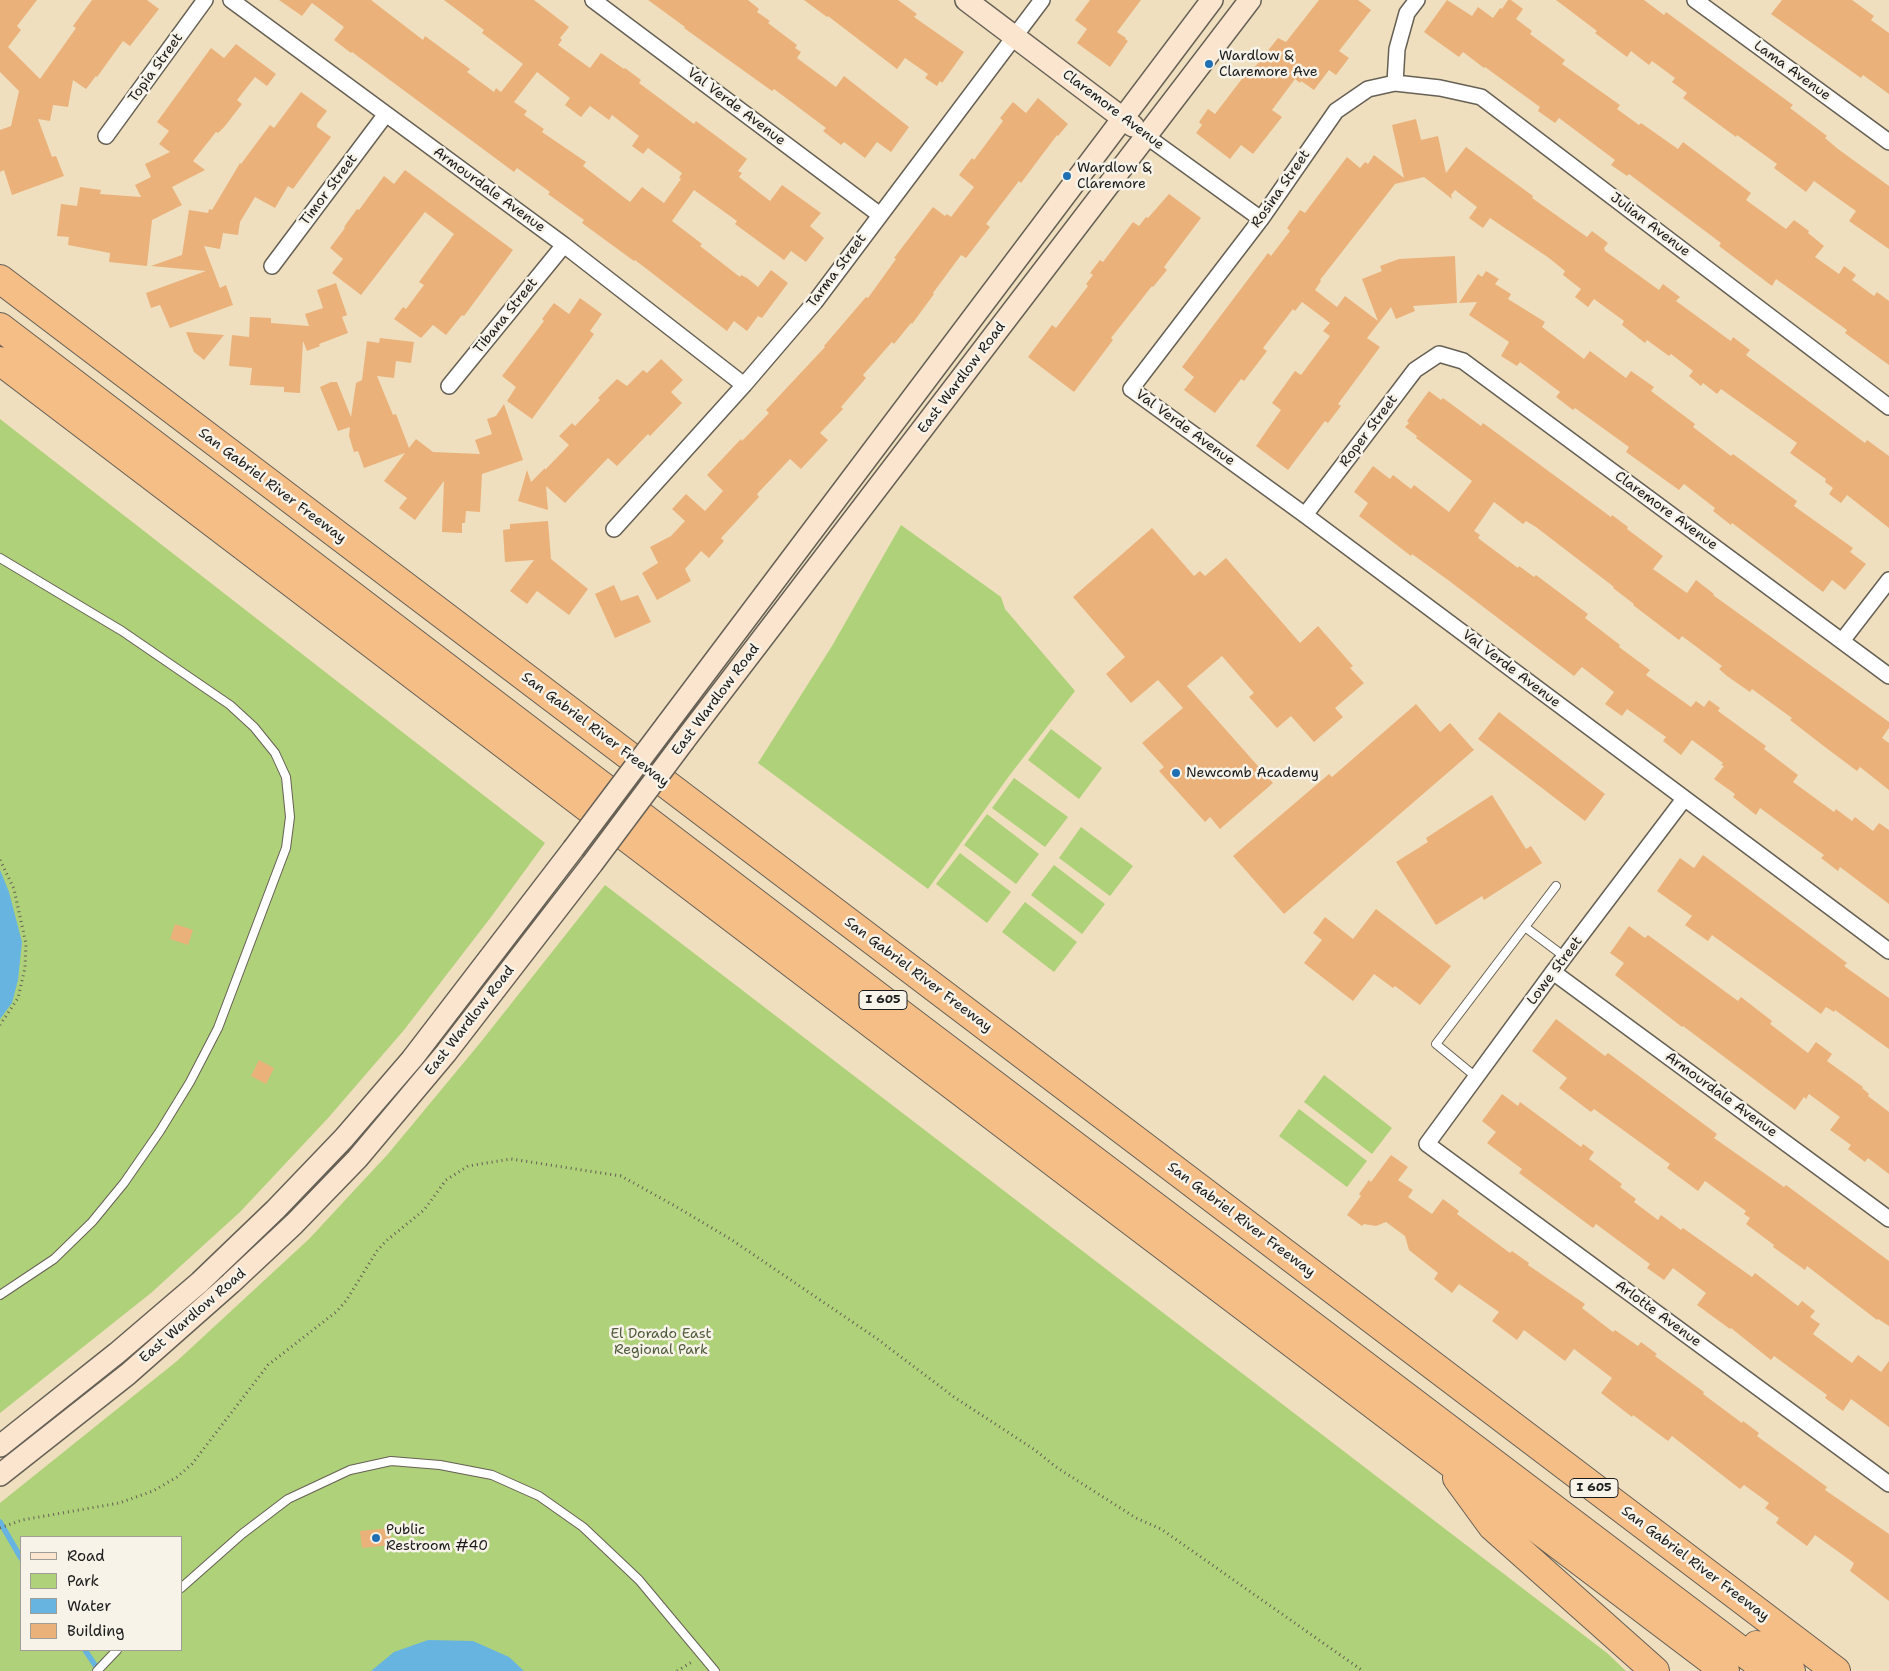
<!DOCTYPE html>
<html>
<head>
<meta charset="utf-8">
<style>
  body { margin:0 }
  #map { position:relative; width:1889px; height:1671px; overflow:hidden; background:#efdfbe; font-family:"Shantell Sans",sans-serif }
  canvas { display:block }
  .legend { position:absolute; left:20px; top:1536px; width:162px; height:115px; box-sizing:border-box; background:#f7f3e8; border:1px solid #9f9d96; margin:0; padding:6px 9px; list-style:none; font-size:15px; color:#1c1c1c }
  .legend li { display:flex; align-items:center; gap:10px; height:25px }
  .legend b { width:25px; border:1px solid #9f9d96 }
</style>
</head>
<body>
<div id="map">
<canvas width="1889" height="1671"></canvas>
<ul class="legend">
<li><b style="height:6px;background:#fbe5cf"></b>Road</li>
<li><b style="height:14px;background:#aed179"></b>Park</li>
<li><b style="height:14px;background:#68b4e1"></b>Water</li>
<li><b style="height:14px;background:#ebb17a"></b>Building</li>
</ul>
</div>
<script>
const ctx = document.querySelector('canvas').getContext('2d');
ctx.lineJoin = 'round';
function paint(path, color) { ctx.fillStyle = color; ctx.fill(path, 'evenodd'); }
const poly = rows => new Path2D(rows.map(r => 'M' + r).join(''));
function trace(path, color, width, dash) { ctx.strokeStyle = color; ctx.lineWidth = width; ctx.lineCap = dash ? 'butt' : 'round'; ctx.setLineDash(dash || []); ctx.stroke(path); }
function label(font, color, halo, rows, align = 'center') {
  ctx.font = font + ' "Shantell Sans",sans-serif'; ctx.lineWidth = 5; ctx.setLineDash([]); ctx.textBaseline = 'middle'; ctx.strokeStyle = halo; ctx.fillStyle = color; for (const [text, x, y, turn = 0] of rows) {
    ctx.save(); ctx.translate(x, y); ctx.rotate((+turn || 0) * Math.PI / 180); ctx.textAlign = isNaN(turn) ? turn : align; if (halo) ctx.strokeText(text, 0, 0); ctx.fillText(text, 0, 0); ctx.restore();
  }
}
paint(poly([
  [0,419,545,843,491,917,404,1030,329,1117,240,1212,151,1293,0,1413],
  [901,525,1001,597,1005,609,1075,691,1009,776,928,889,758,763,832,646],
  [1051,729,1102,768,1079,799,1028,760],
  [1014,778,1068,817,1045,847,992,808],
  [987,814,1039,854,1016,884,964,845],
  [1081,827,1133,866,1110,896,1059,858],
  [960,853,1011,892,987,923,936,884],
  [1054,865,1105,904,1082,934,1031,895],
  [605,885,1607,1653,1626,1671,0,1671,0,1503,177,1361,309,1239,388,1154,480,1043],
  [21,1537,181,1537,181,1650,21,1650],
  [1025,902,1077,942,1054,972,1002,932],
  [1324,1075,1392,1128,1372,1154,1304,1102],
  [1299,1109,1367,1161,1347,1187,1279,1136]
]), '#aed179');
paint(poly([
  [0,870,9,892,22,942,18,980,12,1003,0,1019],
  [428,1640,473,1641,509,1657,524,1671,371,1671,394,1652]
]), '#68b4e1');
trace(poly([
  [0,1522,21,1558],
  [85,1650,99,1671]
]), '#68b4e1', 5.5);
paint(poly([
  [0,0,37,0,17,26,21,30,8,47,40,79,76,28,73,26,92,0,147,0,159,9,130,46,123,41,97,77,96,76,86,89,73,80,68,107,53,105,50,121,38,119,52,157,56,156,64,176,12,195,4,170,0,172,0,130,11,126,19,91,0,72],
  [279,0,371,0,423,40,425,36,470,69,467,72,494,92,496,88,501,92,523,64,482,33,484,30,444,0,534,0,569,27,560,38,562,40,558,45,590,68,601,53,624,69,625,68,641,80,639,83,694,124,696,121,747,159,738,171,742,173,739,177,770,201,782,185,821,213,810,226,824,238,806,262,791,251,784,260,735,224,737,221,694,190,672,221,702,244,700,246,740,277,741,275,747,278,758,287,771,270,788,283,762,318,758,316,747,331,734,321,727,331,635,260,634,261,582,223,584,220,548,194,550,192,517,168,514,172,352,52,351,53,334,40,344,27,312,3,302,16],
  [537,72,570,98,565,105,581,117,590,106,609,120,612,115,639,136,632,146,643,154,648,148,682,173,679,178,681,179,664,203,642,187,630,202,583,166,586,162,542,132,544,129,524,115,527,111,514,102],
  [648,0,748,0,759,9,757,12,770,21,768,23,797,45,795,48,801,52,797,58,836,87,844,76,909,127,891,152,877,142,865,158,844,142,841,145,823,131,826,128,774,89,772,91,684,28,685,27],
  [804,0,898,0,917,14,914,17,964,52,942,83,940,81,937,86,925,78,928,74,905,58,897,69,828,16,827,17],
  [1090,0,1141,0,1117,32,1126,38,1125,39,1128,41,1110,67,1077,43,1087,29,1075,20],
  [1319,0,1358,0,1371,10,1339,51,1349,58,1336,75,1329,70,1314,90,1301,81,1300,83,1295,79,1272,110,1282,117,1253,154,1241,145,1230,159,1196,133,1202,125,1199,122,1208,109,1215,114,1248,71,1250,73,1278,38,1286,42],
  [1447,0,1472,16,1478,7,1493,18,1500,8,1502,9,1508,0,1511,0,1523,9,1516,19,1532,31,1530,34,1565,60,1562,64,1620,105,1617,109,1639,125,1641,123,1678,149,1683,142,1751,193,1746,200,1786,229,1794,220,1809,231,1808,233,1824,246,1815,257,1839,274,1844,266,1856,275,1852,280,1874,296,1877,292,1889,301,1889,365,1845,333,1847,330,1776,279,1772,286,1719,246,1721,243,1629,174,1627,176,1611,165,1615,160,1559,118,1555,123,1538,111,1540,107,1485,67,1484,68,1463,52,1459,57,1424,32],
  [1556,0,1644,0,1664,15,1666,12,1793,105,1790,108,1827,136,1825,138,1838,149,1889,186,1889,249,1849,221,1856,211,1832,194,1814,181,1806,192,1774,168,1777,164,1737,135,1736,137,1683,98,1687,93,1672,82,1675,78,1652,61,1649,65,1631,51,1627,57,1595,33,1597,31],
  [1782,0,1852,0,1874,16,1871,20,1889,33,1889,94,1863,75,1861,78,1771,14],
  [236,44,276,74,267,86,255,77,237,100,242,104,225,126,218,133,216,132,193,161,205,170,172,187,182,205,152,220,147,266,109,262,110,253,68,245,69,237,57,236,61,204,77,206,80,187,101,190,100,194,141,197,135,185,151,177,145,164,170,152,159,144,169,131,157,122,211,48,224,58],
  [301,92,327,111,317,124,317,127,331,137,293,189,288,186,275,208,255,197,240,222,238,235,223,233,220,249,204,246,220,288,226,285,233,305,170,328,160,305,151,308,146,293,206,271,151,266,182,255,189,210,208,213,209,209,212,210,240,163,241,164,270,125,274,128],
  [1038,98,1068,124,1058,136,1057,135,1021,183,1019,181,986,224,990,227,966,258,961,255,933,293,934,294,912,324,911,323,894,344,892,342,863,375,866,378,841,407,843,409,820,433,828,440,801,469,790,459,757,494,759,497,721,538,724,541,709,558,701,551,685,569,691,581,657,600,642,573,658,563,650,547,671,536,685,521,672,509,686,494,705,511,723,491,707,475,741,439,742,441,769,413,766,410,825,347,824,346,866,297,868,298,896,259,894,258,933,207,945,216,947,214,951,217,974,187,959,175,972,158,974,160,1003,121,1000,118,1013,102,1026,113],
  [1416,119,1421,140,1438,136,1446,173,1466,147,1533,196,1532,198,1587,237,1592,231,1608,243,1604,248,1605,251,1659,290,1663,284,1680,297,1676,301,1728,339,1731,341,1733,337,1750,350,1746,355,1865,443,1867,440,1889,456,1889,528,1847,495,1841,503,1829,494,1833,488,1825,482,1826,479,1790,453,1797,443,1721,389,1717,394,1703,383,1701,386,1689,376,1693,371,1671,354,1669,356,1647,340,1645,343,1622,325,1624,321,1594,299,1588,307,1575,297,1581,289,1563,275,1565,271,1549,258,1490,218,1483,228,1469,218,1477,207,1455,190,1451,195,1452,199,1424,177,1395,184,1320,280,1321,281,1315,290,1337,307,1345,296,1378,321,1362,279,1382,271,1380,266,1399,259,1455,256,1457,303,1413,306,1415,311,1396,319,1391,307,1367,338,1380,347,1338,404,1341,406,1328,423,1325,421,1288,470,1256,446,1281,410,1272,403,1295,371,1301,375,1330,336,1323,331,1330,323,1302,302,1295,311,1293,309,1263,348,1267,351,1244,381,1241,379,1215,413,1184,390,1194,377,1182,367,1268,253,1271,256,1290,231,1287,228,1300,210,1305,213,1347,157,1360,168,1365,162,1368,164,1374,155,1404,178,1392,125],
  [405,170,513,250,464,316,462,315,446,335,433,325,421,338,394,319,403,307,406,309,424,285,419,282,454,234,425,212,361,295,332,273,343,259,330,248,345,228,344,227,357,209,359,210,384,176,394,184],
  [1169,194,1201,218,1164,267,1167,270,1153,287,1152,286,1111,338,1113,340,1074,392,1028,357,1052,325,1056,328,1088,286,1086,284,1093,275,1090,273,1100,260,1103,262,1133,222,1139,226,1146,217,1148,218],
  [1486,271,1499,279,1495,284,1511,294,1508,299,1545,322,1542,327,1584,359,1590,351,1626,378,1631,371,1654,387,1651,391,1695,424,1693,427,1731,456,1733,454,1797,501,1794,506,1853,548,1850,552,1866,564,1845,590,1832,580,1823,592,1732,523,1731,525,1713,511,1715,508,1684,484,1679,490,1626,452,1629,447,1575,408,1573,410,1556,397,1560,392,1520,362,1517,366,1501,356,1509,342,1469,315,1477,302,1459,303,1478,274,1482,277],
  [336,283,347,315,342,317,348,333,319,344,320,346,307,351,303,341,300,393,284,392,284,387,250,385,252,368,229,366,232,335,249,337,250,317,271,318,271,323,309,326,305,314,323,308,317,290],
  [580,298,602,314,590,331,594,334,592,337,532,419,507,401,516,387,502,376,544,321,542,319,554,303,569,314],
  [186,332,224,335,204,360,194,352],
  [380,338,414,342,411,363,396,361,394,378,377,376,393,415,396,414,409,448,416,439,433,452,480,454,475,440,492,434,487,419,496,416,504,404,523,460,482,474,480,512,466,511,465,523,462,523,462,533,442,532,444,481,415,520,399,508,407,498,384,481,405,453,364,468,358,451,354,452,349,436,350,427,338,431,320,387,331,382,337,382,351,417,356,383,362,380,367,341,379,343],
  [661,359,683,380,671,392,682,403,650,436,648,434,617,466,608,458,565,503,546,486,548,510,518,501,527,470,531,482,545,468,545,470,569,445,559,436,572,423,575,426,600,400,598,398,617,379,627,386,643,370,647,373],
  [1429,391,1441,400,1443,398,1481,426,1483,423,1611,517,1612,515,1628,527,1627,529,1663,556,1653,569,1684,591,1687,593,1696,580,1714,594,1713,595,1889,722,1889,728,1882,738,1889,743,1889,790,1860,767,1857,771,1825,747,1790,720,1792,718,1752,689,1750,692,1727,676,1719,669,1722,666,1682,636,1679,640,1633,605,1634,604,1613,588,1614,587,1536,527,1526,521,1523,524,1494,502,1474,531,1480,535,1478,538,1518,568,1519,566,1534,577,1536,575,1588,614,1585,618,1620,645,1619,647,1650,670,1646,675,1691,707,1696,701,1704,707,1709,700,1720,708,1718,711,1766,746,1764,749,1798,775,1793,782,1834,812,1836,809,1852,821,1855,817,1873,831,1879,823,1889,830,1889,904,1840,867,1838,871,1821,858,1824,855,1760,808,1756,815,1733,797,1735,794,1714,779,1724,766,1721,765,1723,763,1692,740,1681,755,1663,741,1666,737,1627,709,1622,716,1605,704,1614,692,1582,667,1574,676,1448,580,1412,554,1411,556,1359,516,1368,503,1354,492,1373,466,1390,479,1393,475,1411,489,1414,485,1449,512,1472,481,1416,438,1417,436,1405,427,1409,423,1407,421],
  [548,521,551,559,588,589,569,615,537,591,527,604,510,591,534,560,505,562,503,530,510,529,510,524],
  [1152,528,1194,576,1200,571,1205,576,1226,558,1300,643,1318,626,1353,666,1350,668,1364,683,1335,708,1343,717,1314,742,1291,716,1277,728,1249,697,1254,693,1222,656,1187,686,1273,783,1220,829,1210,817,1205,822,1159,771,1164,767,1142,743,1183,708,1158,680,1131,703,1106,674,1125,657,1073,597],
  [614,585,621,601,638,595,651,622,615,638,595,594],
  [1416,704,1440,732,1450,723,1474,750,1284,914,1233,856,1329,774,1332,777],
  [1499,712,1605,794,1585,821,1478,739],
  [1492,795,1526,849,1531,846,1542,863,1484,900,1482,896,1436,925,1396,862,1428,842,1426,838],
  [1703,855,1847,963,1844,966,1889,998,1889,1049,1835,1010,1834,1012,1826,1007,1821,1014,1712,935,1708,941,1685,925,1692,916,1657,891,1680,858,1694,868],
  [1376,909,1451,966,1420,1005,1395,986,1393,988,1374,974,1353,1001,1304,963,1322,940,1313,933,1325,917,1353,939],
  [175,924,193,930,188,945,170,939],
  [1629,926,1645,938,1648,935,1738,1001,1741,997,1772,1021,1770,1024,1808,1053,1816,1042,1832,1054,1827,1061,1863,1087,1862,1088,1869,1094,1868,1096,1889,1112,1889,1174,1868,1158,1865,1162,1848,1149,1851,1145,1830,1130,1840,1117,1809,1094,1806,1099,1804,1097,1795,1110,1683,1026,1682,1027,1615,975,1624,963,1610,953],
  [1556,1019,1605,1056,1608,1053,1717,1134,1714,1138,1784,1187,1786,1185,1889,1261,1889,1326,1878,1319,1877,1320,1807,1266,1805,1270,1773,1247,1774,1245,1746,1224,1750,1218,1744,1214,1746,1211,1705,1181,1698,1191,1667,1168,1670,1164,1594,1109,1591,1112,1559,1088,1567,1078,1532,1051],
  [259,1060,274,1068,266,1084,251,1076],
  [1502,1094,1518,1106,1520,1102,1581,1147,1583,1144,1594,1152,1589,1159,1622,1184,1620,1187,1636,1199,1634,1202,1658,1220,1661,1215,1681,1230,1683,1228,1752,1277,1755,1273,1798,1306,1802,1301,1815,1311,1810,1317,1820,1324,1813,1334,1852,1363,1858,1355,1881,1372,1889,1361,1889,1427,1851,1399,1843,1411,1825,1398,1827,1395,1774,1356,1771,1360,1731,1328,1730,1329,1697,1305,1706,1293,1673,1268,1664,1280,1647,1268,1650,1264,1596,1224,1593,1228,1519,1173,1522,1169,1487,1143,1496,1132,1482,1121],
  [1391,1155,1408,1167,1398,1180,1413,1190,1408,1197,1432,1214,1443,1199,1459,1211,1457,1214,1510,1253,1512,1251,1529,1263,1528,1265,1585,1304,1582,1308,1613,1332,1615,1330,1638,1346,1641,1342,1657,1354,1655,1356,1704,1392,1703,1394,1742,1423,1743,1421,1759,1433,1757,1436,1827,1487,1825,1490,1889,1534,1889,1601,1850,1571,1854,1563,1815,1535,1807,1546,1776,1523,1779,1518,1765,1508,1769,1503,1744,1485,1740,1489,1672,1436,1668,1441,1633,1415,1632,1417,1601,1393,1612,1378,1574,1349,1565,1361,1524,1330,1517,1340,1492,1321,1499,1312,1459,1284,1452,1293,1434,1279,1438,1273,1409,1250,1405,1236,1386,1222,1376,1226,1364,1224,1362,1226,1347,1215,1361,1196,1359,1194,1369,1180,1371,1182],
  [390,1528,392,1545,362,1548,360,1531]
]), '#ebb17a');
const lane = poly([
  [0,558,122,631,230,705,254,727,275,753,286,777,290,817,286,848,218,1028,190,1082,160,1131,124,1183,92,1222,54,1259,0,1295],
  [1525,927,1565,957],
  [1476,1077,1436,1044,1556,886],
  [181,1588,242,1534,288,1499,350,1470,391,1461,440,1465,492,1475,539,1496,583,1527,639,1580,715,1671],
  [97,1671,117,1650]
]);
const street = poly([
  [231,0,564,245,744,385],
  [593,0,880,215],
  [1417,0,1407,13,1397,49,1395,83,1368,89,1336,111,1261,219,1131,389,1305,515,1889,951],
  [1695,0,1889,142],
  [1395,83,1440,88,1481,97,1889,407],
  [106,136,205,0],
  [1146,136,1261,219],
  [272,266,386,114],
  [449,386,564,245],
  [1305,515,1415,370,1439,354,1463,361,1889,676],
  [614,529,744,385,815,302,1042,0],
  [1842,641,1889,580],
  [1684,799,1553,972,1427,1144,1889,1484],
  [1553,972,1889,1219]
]);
const secondary = poly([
  [966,0,1133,126],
  [667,724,1212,0],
  [684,741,1250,0],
  [0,1446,117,1353,200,1282,275,1210,344,1138,412,1059,573,849],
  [0,1475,128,1374,231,1283,294,1224,357,1159,446,1053,592,864]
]);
const highway = poly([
  [0,279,1836,1671],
  [0,327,905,1017,1768,1671],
  [0,361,1077,1180,1725,1671],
  [1457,1478,1492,1526,1655,1671],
  [1757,1645,1791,1671]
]);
trace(lane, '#666055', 10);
trace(street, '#666055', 18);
trace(secondary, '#666055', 24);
trace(highway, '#666055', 30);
trace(poly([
  [0,860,14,889,26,944,25,968,18,998,0,1025],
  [0,1528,22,1520,119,1503,153,1491,177,1477,192,1464,268,1365,336,1312,346,1301,377,1251,386,1241,424,1210,446,1180,468,1166,511,1159,621,1176,675,1206,732,1240,876,1338,954,1397,1035,1450,1056,1467,1136,1518,1161,1529,1363,1671],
  [677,1671,692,1662]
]), '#666055', 3, [1, 4]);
trace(lane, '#fff', 8);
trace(street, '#fff', 15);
trace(secondary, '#fbe5cf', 21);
trace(highway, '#f6be87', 28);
const secondaryBridge = poly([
  [573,849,667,724],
  [592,864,684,741]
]);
trace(secondaryBridge, '#666055', 24, []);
trace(secondaryBridge, '#fbe5cf', 21);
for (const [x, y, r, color] of [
  [1209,64,5,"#1f6fb2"],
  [1067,176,5,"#1f6fb2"],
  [1176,773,5,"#1f6fb2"],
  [376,1538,5,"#1f6fb2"]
]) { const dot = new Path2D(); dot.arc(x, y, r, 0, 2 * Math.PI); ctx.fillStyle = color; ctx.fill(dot); trace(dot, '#f7f3e8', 2); }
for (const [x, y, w] of [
  [883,1000,48],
  [1594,1488,48]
]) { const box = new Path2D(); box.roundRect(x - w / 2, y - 9.5, w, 19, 4); ctx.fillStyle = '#f7f3e8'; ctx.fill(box); trace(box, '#1c1c1c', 1); }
label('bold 12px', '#1c1c1c', null, [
  ["I 605",883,1000],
  ["I 605",1594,1488]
]);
label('14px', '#1c1c1c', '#f7f3e8', [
  ["Wardlow &",1219,56],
  ["Claremore Ave",1219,72],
  ["Wardlow &",1077,168],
  ["Claremore",1077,184],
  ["Newcomb Academy",1186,773],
  ["Public",386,1530],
  ["Restroom #40",386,1546]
], 'left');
label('14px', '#1c1c1c', '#f7f3e8', [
  ["Topia Street",156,68,-54],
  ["Lama Avenue",1792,71,36],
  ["Val Verde Avenue",736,107,37],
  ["Claremore Avenue",1113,110,37],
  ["Rosina Street",1281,189,-55],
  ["Timor Street",329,190,-53],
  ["Armourdale Avenue",489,190,36],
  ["Julian Avenue",1650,225,37],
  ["Tarma Street",837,271,-53],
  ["Tibana Street",506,316,-51],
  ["East Wardlow Road",962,378,-53],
  ["Val Verde Avenue",1185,428,36],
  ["Roper Street",1369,431,-53],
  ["San Gabriel River Freeway",272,486,37],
  ["Claremore Avenue",1666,511,36],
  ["Val Verde Avenue",1511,669,37],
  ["East Wardlow Road",716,700,-53],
  ["San Gabriel River Freeway",595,730,37],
  ["Lowe Street",1555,971,-53],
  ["San Gabriel River Freeway",918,975,37],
  ["East Wardlow Road",470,1021,-52],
  ["Armourdale Avenue",1721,1095,36],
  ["San Gabriel River Freeway",1241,1220,37],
  ["Arlotte Avenue",1658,1314,36],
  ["East Wardlow Road",193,1316,-41],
  ["San Gabriel River Freeway",1695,1564,37]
]);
label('14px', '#4f5b3d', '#f7f3e8', [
  ["El Dorado East",661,1334],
  ["Regional Park",661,1350]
]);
</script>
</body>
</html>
